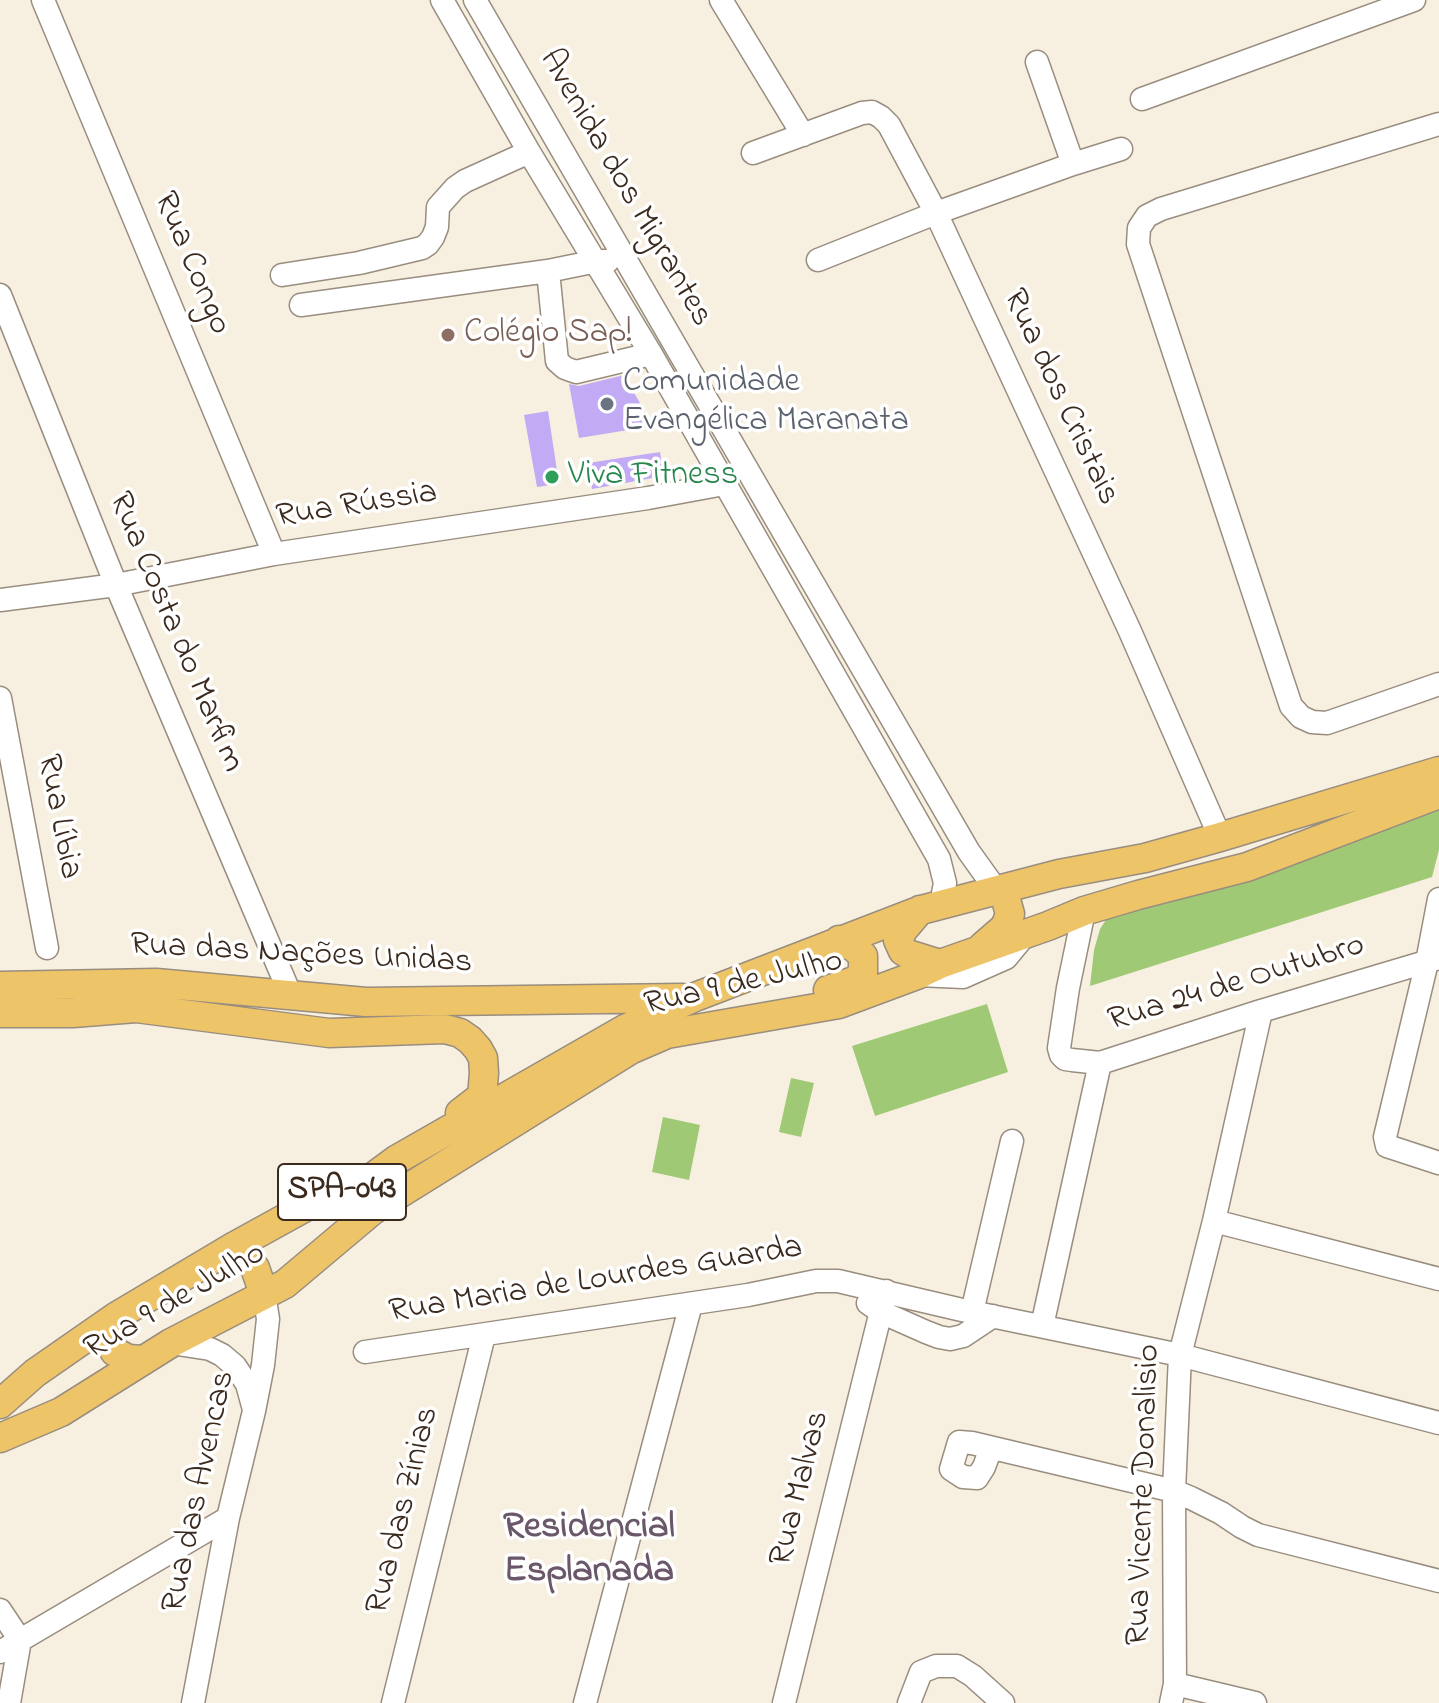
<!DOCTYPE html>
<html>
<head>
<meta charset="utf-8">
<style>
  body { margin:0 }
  canvas { display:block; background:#f7f0e0 }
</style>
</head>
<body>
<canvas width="1439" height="1703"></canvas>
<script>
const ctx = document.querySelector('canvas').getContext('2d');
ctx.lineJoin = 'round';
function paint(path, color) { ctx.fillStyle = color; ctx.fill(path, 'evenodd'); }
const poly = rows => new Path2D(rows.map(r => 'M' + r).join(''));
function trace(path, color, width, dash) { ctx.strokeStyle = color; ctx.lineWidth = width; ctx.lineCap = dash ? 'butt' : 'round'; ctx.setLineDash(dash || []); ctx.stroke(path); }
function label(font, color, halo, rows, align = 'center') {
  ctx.font = font + ' "Indie Flower",sans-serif'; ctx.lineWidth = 7; ctx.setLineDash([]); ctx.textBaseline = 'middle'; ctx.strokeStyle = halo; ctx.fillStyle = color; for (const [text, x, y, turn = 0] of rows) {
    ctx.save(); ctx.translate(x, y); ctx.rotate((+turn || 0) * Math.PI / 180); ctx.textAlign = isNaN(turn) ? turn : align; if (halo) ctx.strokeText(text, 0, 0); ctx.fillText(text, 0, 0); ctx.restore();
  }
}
paint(poly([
  [1439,806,1439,850,1432,877,1090,986,1094,950,1100,929,1107,918],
  [987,1004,1008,1072,875,1116,852,1046],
  [791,1078,814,1083,801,1137,779,1132],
  [663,1117,700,1125,689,1180,652,1172]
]), '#9fc975');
paint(poly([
  [624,375,653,426,579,438,569,384,579,386],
  [548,411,559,484,537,487,524,415],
  [660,452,664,476,592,489,588,463]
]), '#c2abf4');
const minor = poly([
  [43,0,274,554],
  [442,0,529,152,651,354,939,859,945,883,941,904],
  [475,0,969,852,997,891],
  [721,0,803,135],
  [1037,62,1073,164],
  [1142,99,1414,0],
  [1439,124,1161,209,1147,216,1139,228,1138,244,1291,706,1301,717,1312,722,1327,723,1439,684],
  [753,153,862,113,872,112,881,117,889,125,936,213,1129,629,1220,837],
  [818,260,936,213,1073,164,1121,149],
  [548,271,557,361,565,368,576,372,651,354],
  [282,275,359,263,422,248,428,244,433,237,437,227,438,207,455,188,465,181,529,152],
  [0,295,116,585,291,996],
  [301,305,548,271,597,261,608,261],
  [0,600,116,585,274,554,648,498,724,484],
  [0,698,47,948],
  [1439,899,1427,962,1385,1137,1387,1146,1439,1163],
  [1084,911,1068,988,1059,1048,1061,1055,1065,1059,1072,1060,1100,1063,1261,1011,1439,958],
  [918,975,963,977,1006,958,1025,935],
  [1214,1221,1439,1279],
  [868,1303,881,1312,926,1332,939,1337,950,1339,963,1336,993,1316],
  [972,1312,1012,1141],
  [1042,1326,1100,1063],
  [171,1343,210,1349,222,1355,235,1366,247,1384,253,1406],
  [365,1352,748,1295,816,1281,838,1281,962,1310,1180,1355,1439,1423],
  [991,1448,984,1467,977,1478,963,1477,951,1469,959,1442,972,1443,1174,1491,1191,1498,1221,1513,1242,1527,1258,1535,1439,1581],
  [0,1610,20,1640,9,1703],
  [0,1652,228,1518],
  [1175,1684,1255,1703],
  [193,1703,228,1518,254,1411,263,1365,268,1319,264,1294],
  [393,1703,484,1335],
  [585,1703,691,1304],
  [784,1703,886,1291],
  [909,1703,921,1672,936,1666,957,1666,973,1676,1003,1703],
  [1171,1703,1175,1684,1174,1491,1180,1355,1214,1221,1261,1011]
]);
const major = poly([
  [920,910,903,930,898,940,903,951,908,954,940,964],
  [983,946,1005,927,1010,914,1005,896,997,891],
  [0,986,156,983,366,1002,682,998],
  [828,990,854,981,863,974,863,956,855,948,839,940],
  [0,1013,73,1013,136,1008,329,1033,445,1029,460,1033,470,1040,478,1049,483,1058,484,1073,482,1096,460,1113],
  [233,1247,244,1256,255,1268,264,1294],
  [117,1316,111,1337,112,1347,115,1352,128,1359,144,1360],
  [0,1404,35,1373,117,1316,233,1247,311,1204,362,1185,396,1160,625,1029,695,997,921,910,1059,874,1145,858,1220,837,1439,771],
  [0,1438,61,1412,171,1343,285,1284,373,1210,630,1050,667,1034,839,1004,917,975,940,964,1048,926,1084,911,1138,895,1247,867,1439,794]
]);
trace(minor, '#998d7f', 25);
trace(major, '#998d7f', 31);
trace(minor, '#fff', 22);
trace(major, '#eec469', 28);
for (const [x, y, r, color] of [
  [448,335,8,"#8d6e63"],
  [607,404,8,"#6b7280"],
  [552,477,8,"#2e9e5b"]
]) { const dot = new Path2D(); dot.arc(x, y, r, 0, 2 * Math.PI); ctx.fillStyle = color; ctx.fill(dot); trace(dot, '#fff', 3); }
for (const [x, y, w] of [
  [342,1192,128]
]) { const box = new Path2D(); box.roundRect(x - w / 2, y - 28, w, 56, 6); ctx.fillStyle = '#fff'; ctx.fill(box); trace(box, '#3b2a1e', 2); }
label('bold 32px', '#3b2a1e', null, [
  ["SPA-043",342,1192]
]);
label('34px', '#3b2a1e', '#fff', [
  ["Avenida dos Migrantes",624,189,60],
  ["Rua Congo",190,264,67],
  ["Rua dos Cristais",1059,398,65],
  ["Rua Rússia",357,507,-9],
  ["Rua Costa do Marfim",174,633,67],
  ["Rua Líbia",57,817,79],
  ["Rua das Nações Unidas",301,956,3],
  ["Rua 9 de Julho",744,985,-13],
  ["Rua 24 de Outubro",1237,985,-17],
  ["Rua Maria de Lourdes Guarda",596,1282,-9],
  ["Rua 9 de Julho",176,1303,-30],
  ["Rua Malvas",802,1489,-76],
  ["Rua das Avencas",201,1492,-78],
  ["Rua Vicente Donalisio",1146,1495,-88],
  ["Rua das Zínias",405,1511,-76]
]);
label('34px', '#785e54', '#fff', [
  ["Colégio Sap!",464,335]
], 'left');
label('34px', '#5b616d', '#fff', [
  ["Comunidade",623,384],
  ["Evangélica Maranata",623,423]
], 'left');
label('34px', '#27864d', '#fff', [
  ["Viva Fitness",568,477]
], 'left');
label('bold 38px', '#6a5769', '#fff', [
  ["Residencial",589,1530],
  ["Esplanada",589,1574]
]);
</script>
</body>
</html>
